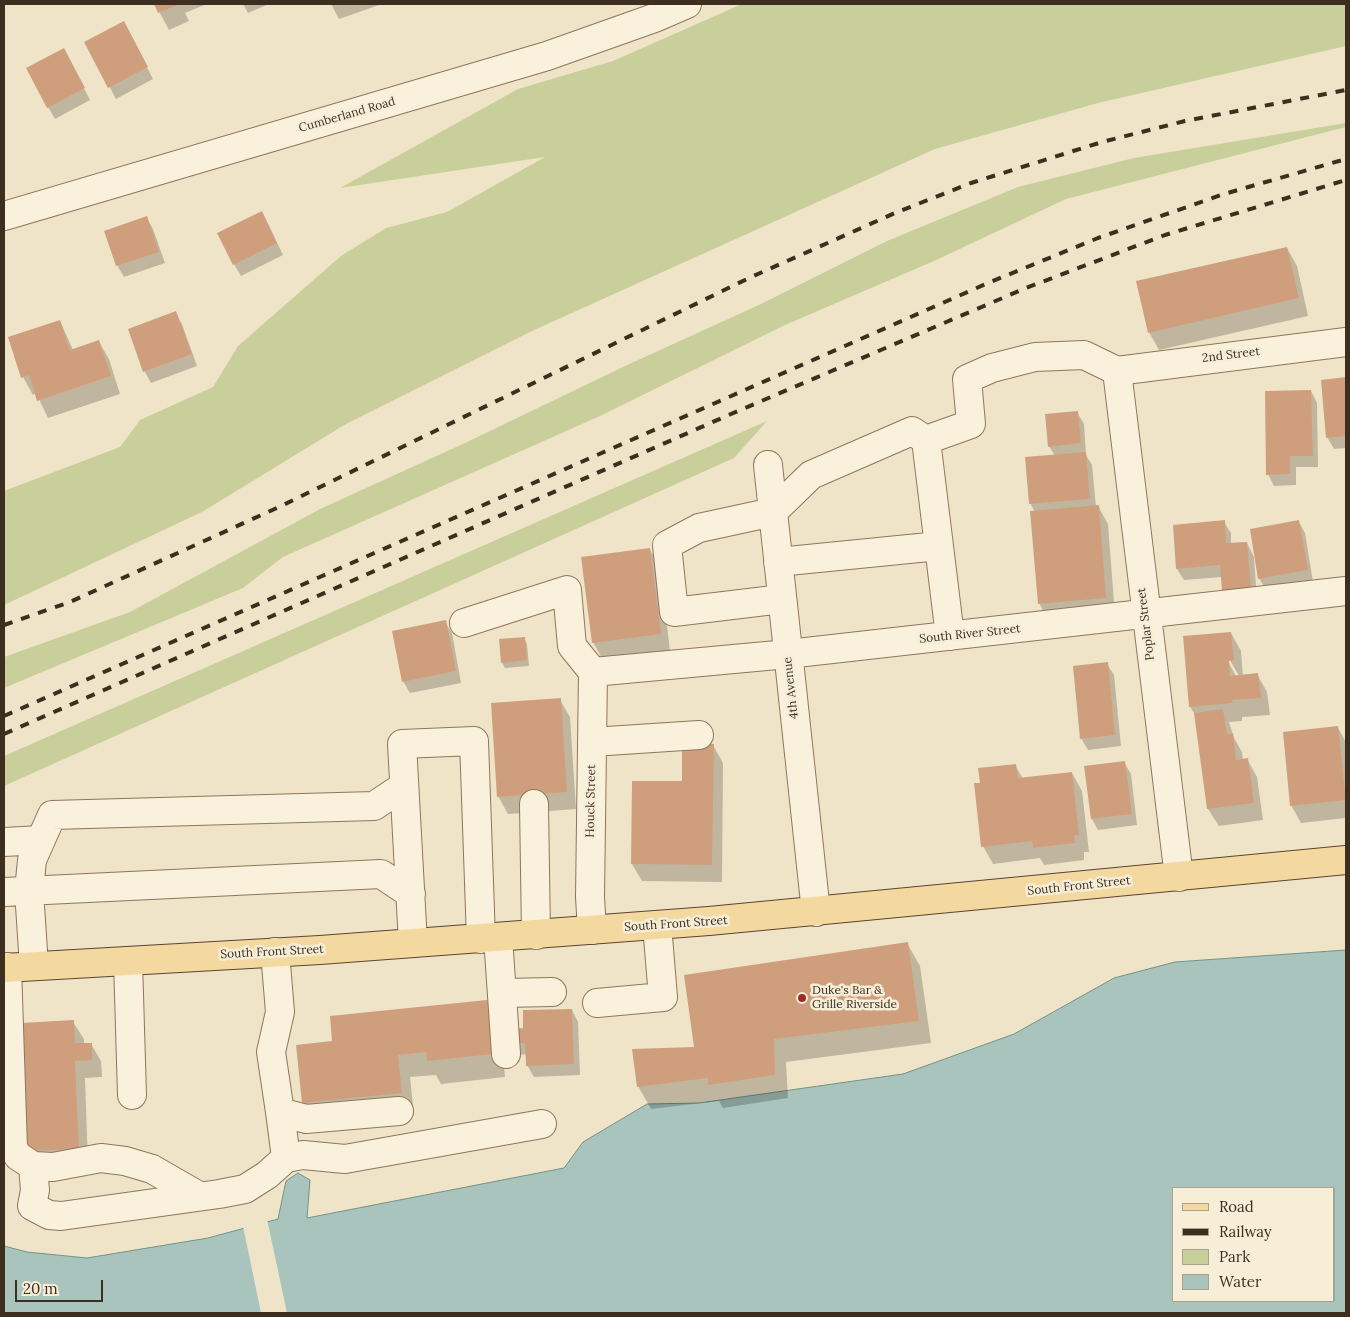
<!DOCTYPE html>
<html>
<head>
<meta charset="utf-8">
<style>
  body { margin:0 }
  #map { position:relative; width:1350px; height:1317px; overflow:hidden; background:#f0e4c8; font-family:Lora,serif }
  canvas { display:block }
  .frame { position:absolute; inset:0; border:5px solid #3d2e20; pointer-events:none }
  .legend { position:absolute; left:1172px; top:1187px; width:162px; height:115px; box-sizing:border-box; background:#f7eed8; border:1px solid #ada18e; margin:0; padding:6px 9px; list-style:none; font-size:15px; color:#3d2e20 }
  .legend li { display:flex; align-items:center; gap:10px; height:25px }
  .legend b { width:25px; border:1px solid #ada18e }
  .scale { position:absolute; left:15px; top:1280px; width:88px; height:22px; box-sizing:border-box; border:2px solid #3d2e20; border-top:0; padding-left:6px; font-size:15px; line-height:18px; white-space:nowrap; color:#3d2e20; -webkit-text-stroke:4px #f7eed8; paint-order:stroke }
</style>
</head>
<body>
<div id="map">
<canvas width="1350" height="1317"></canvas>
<div class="frame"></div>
<ul class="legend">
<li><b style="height:6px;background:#f3d9a0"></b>Road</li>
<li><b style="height:6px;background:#3d2e20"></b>Railway</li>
<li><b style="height:14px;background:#c9cf9b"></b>Park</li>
<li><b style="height:14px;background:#a9c4bc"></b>Water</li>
</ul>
<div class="scale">20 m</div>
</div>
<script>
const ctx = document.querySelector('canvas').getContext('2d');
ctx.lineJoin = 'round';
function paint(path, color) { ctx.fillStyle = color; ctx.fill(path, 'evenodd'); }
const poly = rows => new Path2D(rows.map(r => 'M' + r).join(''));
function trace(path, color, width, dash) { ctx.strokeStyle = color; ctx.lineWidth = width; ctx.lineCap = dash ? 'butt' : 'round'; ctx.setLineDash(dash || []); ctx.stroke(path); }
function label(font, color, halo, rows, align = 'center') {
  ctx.font = font + ' Lora,serif'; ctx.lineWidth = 5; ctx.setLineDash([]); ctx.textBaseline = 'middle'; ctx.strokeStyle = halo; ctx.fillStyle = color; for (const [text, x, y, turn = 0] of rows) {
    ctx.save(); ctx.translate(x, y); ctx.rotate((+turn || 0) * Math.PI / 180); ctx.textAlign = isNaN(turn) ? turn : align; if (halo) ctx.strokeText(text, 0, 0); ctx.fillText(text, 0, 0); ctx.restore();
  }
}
paint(poly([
  [742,4,1346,4,1346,46,1098,103,935,149,532,331,346,424,202,512,4,605,4,491,120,447,140,420,213,387,238,346,341,256,386,228,447,212,545,157,340,188,518,89,613,61],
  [1346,123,1346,127,1066,199,934,261,785,325,600,416,283,557,243,588,4,688,4,657,130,612,320,509,465,443,625,366,761,304,887,241,1018,187,1134,158],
  [767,421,734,458,4,786,4,756]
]), '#c9cf9b');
const water = poly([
  [1346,950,1346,1313,4,1313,4,1246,27,1252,87,1258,208,1238,278,1219,286,1181,298,1173,310,1180,307,1218,564,1168,583,1142,647,1104,699,1103,903,1074,1014,1034,1114,978,1175,962,1346,950],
  [1174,1188,1334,1188,1334,1301,1174,1301,1174,1188]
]);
paint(water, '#a9c4bc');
trace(water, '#6f938a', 1);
paint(poly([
  [267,1219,287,1313,261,1313,243,1226]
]), '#f0e4c8');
paint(poly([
  [155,4,207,4,185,13,189,21,169,30],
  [243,4,269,4,248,13],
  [331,4,382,4,339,19],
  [130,34,153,79,116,99,86,42],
  [70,61,90,100,55,119,48,107],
  [146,217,153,229,165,263,124,277,117,265],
  [268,224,283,255,241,276,234,264],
  [1287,248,1297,266,1308,316,1159,350,1149,332],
  [175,313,182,324,197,366,151,383,145,372,129,330],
  [60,321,73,350,99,342,109,359,120,394,48,418,36,393,33,395,23,377],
  [1346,378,1346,448,1334,449,1327,437,1322,381],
  [1311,391,1317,403,1318,467,1296,467,1296,485,1274,486,1268,474],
  [1077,412,1084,424,1086,455,1092,465,1096,507,1098,506,1108,524,1115,615,1049,621,1039,603,1035,512,1030,503,1055,456,1049,446],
  [1224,522,1231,533,1231,544,1247,543,1254,557,1257,600,1230,602,1223,590,1222,577,1184,580,1177,569],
  [1299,522,1305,533,1313,582,1266,590,1259,578],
  [650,550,660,567,670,651,603,660,593,642],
  [445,622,452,633,461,683,410,693,403,681],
  [1231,633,1241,651,1243,676,1257,674,1267,692,1270,715,1242,717,1242,721,1229,722,1234,738,1242,752,1243,760,1247,759,1257,777,1263,820,1219,826,1208,809,1196,716,1190,707],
  [1227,655,1239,676,1236,676,1225,656],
  [524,638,527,644,529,666,505,668,502,663],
  [1107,664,1114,675,1121,746,1088,750,1081,738],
  [560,700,570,717,576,809,508,814,498,796],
  [1338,728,1346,742,1346,818,1301,823,1291,805],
  [713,745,723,763,722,882,642,881,632,864,683,783],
  [1124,762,1131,774,1137,825,1098,830,1092,819],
  [1015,765,1023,779,1072,773,1082,791,1089,852,1084,852,1084,860,1044,865,1040,858,993,864,983,846],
  [907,943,920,966,931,1043,786,1062,788,1098,723,1108,719,1101,651,1109,638,1086,696,1048],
  [487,1001,500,1024,505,1077,441,1084,436,1075,410,1077,414,1116,316,1126,303,1103,334,1042],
  [572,1010,578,1022,580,1075,534,1077,527,1065,527,1054,520,1055,513,1043,524,1029],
  [73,1022,84,1039,84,1044,91,1044,101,1061,102,1077,85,1078,88,1166,27,1151]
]), '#0003');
paint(poly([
  [154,4,180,4,158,13],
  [124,21,148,67,108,88,84,42],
  [64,48,85,88,47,108,26,68],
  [262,211,277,243,233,265,217,233],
  [147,216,159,252,116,266,104,231],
  [1287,247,1299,298,1148,333,1136,281],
  [176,311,192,354,143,372,128,329],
  [60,320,70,350,99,340,111,376,37,401,29,375,21,378,8,337],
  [1346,377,1346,436,1326,438,1321,380],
  [1311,390,1313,456,1290,456,1290,474,1266,475,1265,391],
  [1078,411,1081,443,1048,447,1045,414],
  [1086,452,1090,499,1029,504,1025,457],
  [1099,505,1106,598,1038,604,1030,511],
  [1225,520,1226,543,1247,542,1251,588,1222,591,1220,565,1176,569,1173,525],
  [1299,520,1308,570,1258,579,1250,529],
  [650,548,661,634,592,643,581,557],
  [446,620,456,671,402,682,392,631],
  [1231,632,1234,660,1229,661,1230,676,1258,673,1261,698,1232,700,1233,703,1189,707,1183,636],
  [525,637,527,660,501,663,499,639],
  [1108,662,1115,735,1080,739,1073,666],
  [561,698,567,792,497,797,491,703],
  [1223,709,1227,734,1233,733,1236,760,1248,758,1254,803,1207,809,1194,713],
  [1338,726,1346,800,1290,806,1283,732],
  [682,744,714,744,712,865,631,864,632,781,682,781],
  [1125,761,1132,814,1091,819,1084,766],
  [1016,764,1018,778,1072,772,1079,835,1074,835,1075,843,1033,848,1032,841,981,847,974,783,980,783,978,768],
  [908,942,919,1021,774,1039,775,1075,708,1085,708,1078,637,1087,632,1049,694,1047,684,975],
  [487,1000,493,1054,427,1061,426,1052,398,1055,402,1093,302,1103,296,1045,332,1041,330,1016],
  [572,1009,574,1064,526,1066,525,1043,512,1043,512,1029,523,1028,523,1010],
  [74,1020,75,1043,92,1043,92,1060,75,1061,79,1149,25,1151,21,1023]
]), '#cf9f7d');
const minor = poly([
  [4,216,547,56,657,17,687,4],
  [1117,371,1179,877],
  [1117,371,1346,342],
  [926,440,950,636],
  [768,465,816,912],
  [778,562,939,546],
  [782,599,674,612,667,545,699,528,773,512,811,475,912,431,926,440,971,424,967,379,992,368,1035,357,1084,355,1117,371],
  [464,623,567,590,572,646,593,672],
  [593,672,788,654,1346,591],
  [592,742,699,735],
  [534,804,536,935],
  [4,842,41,840],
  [4,892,381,874,411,894],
  [592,930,590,897,593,672],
  [498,937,506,1054],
  [413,943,402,744,474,741,481,939],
  [275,952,280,1012,271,1052,280,1112,306,1119,399,1111],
  [128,961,132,1095],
  [34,966,29,891,32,860,52,815,374,806,404,786],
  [7,967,13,1148,18,1156,33,1166],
  [502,993,552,992],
  [597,1003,663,997,657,925],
  [286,1158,303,1155,345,1159,542,1124],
  [33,1166,35,1190,32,1206,49,1215,61,1216,219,1194,245,1189,267,1175,286,1158,280,1112],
  [33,1166,53,1167,101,1158,125,1161,152,1169,199,1196]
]);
const major = poly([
  [4,968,320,950,709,921,1346,860]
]);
trace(minor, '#8d765c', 30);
trace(major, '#5b4430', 30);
trace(minor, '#faf1dc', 28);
trace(major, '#f3d9a0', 28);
trace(poly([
  [4,625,70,602,279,507,749,278,895,213,971,183,1102,142,1185,121,1346,90],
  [4,716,988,283,1098,238,1224,194,1346,159],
  [4,734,731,414,1026,288,1165,235,1346,180]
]), '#3d2e20', 4, [9, 9]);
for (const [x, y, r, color] of [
  [802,998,5,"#9e2a2b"]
]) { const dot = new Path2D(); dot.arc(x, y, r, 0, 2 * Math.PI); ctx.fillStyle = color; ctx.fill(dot); trace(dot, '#f7eed8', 2); }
label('12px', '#3d2e20', '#f7eed8', [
  ["Cumberland Road",347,115,-16],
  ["2nd Street",1231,355,-7],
  ["Poplar Street",1146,624,-97],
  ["South River Street",970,634,-6],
  ["4th Avenue",791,688,-96],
  ["Houck Street",591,801,-89],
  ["South Front Street",1079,886,-6],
  ["South Front Street",676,924,-4],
  ["South Front Street",272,952,-3]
]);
label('12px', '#3d2e20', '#f7eed8', [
  ["Duke's Bar &",812,991],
  ["Grille Riverside",812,1005]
], 'left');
</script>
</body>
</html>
